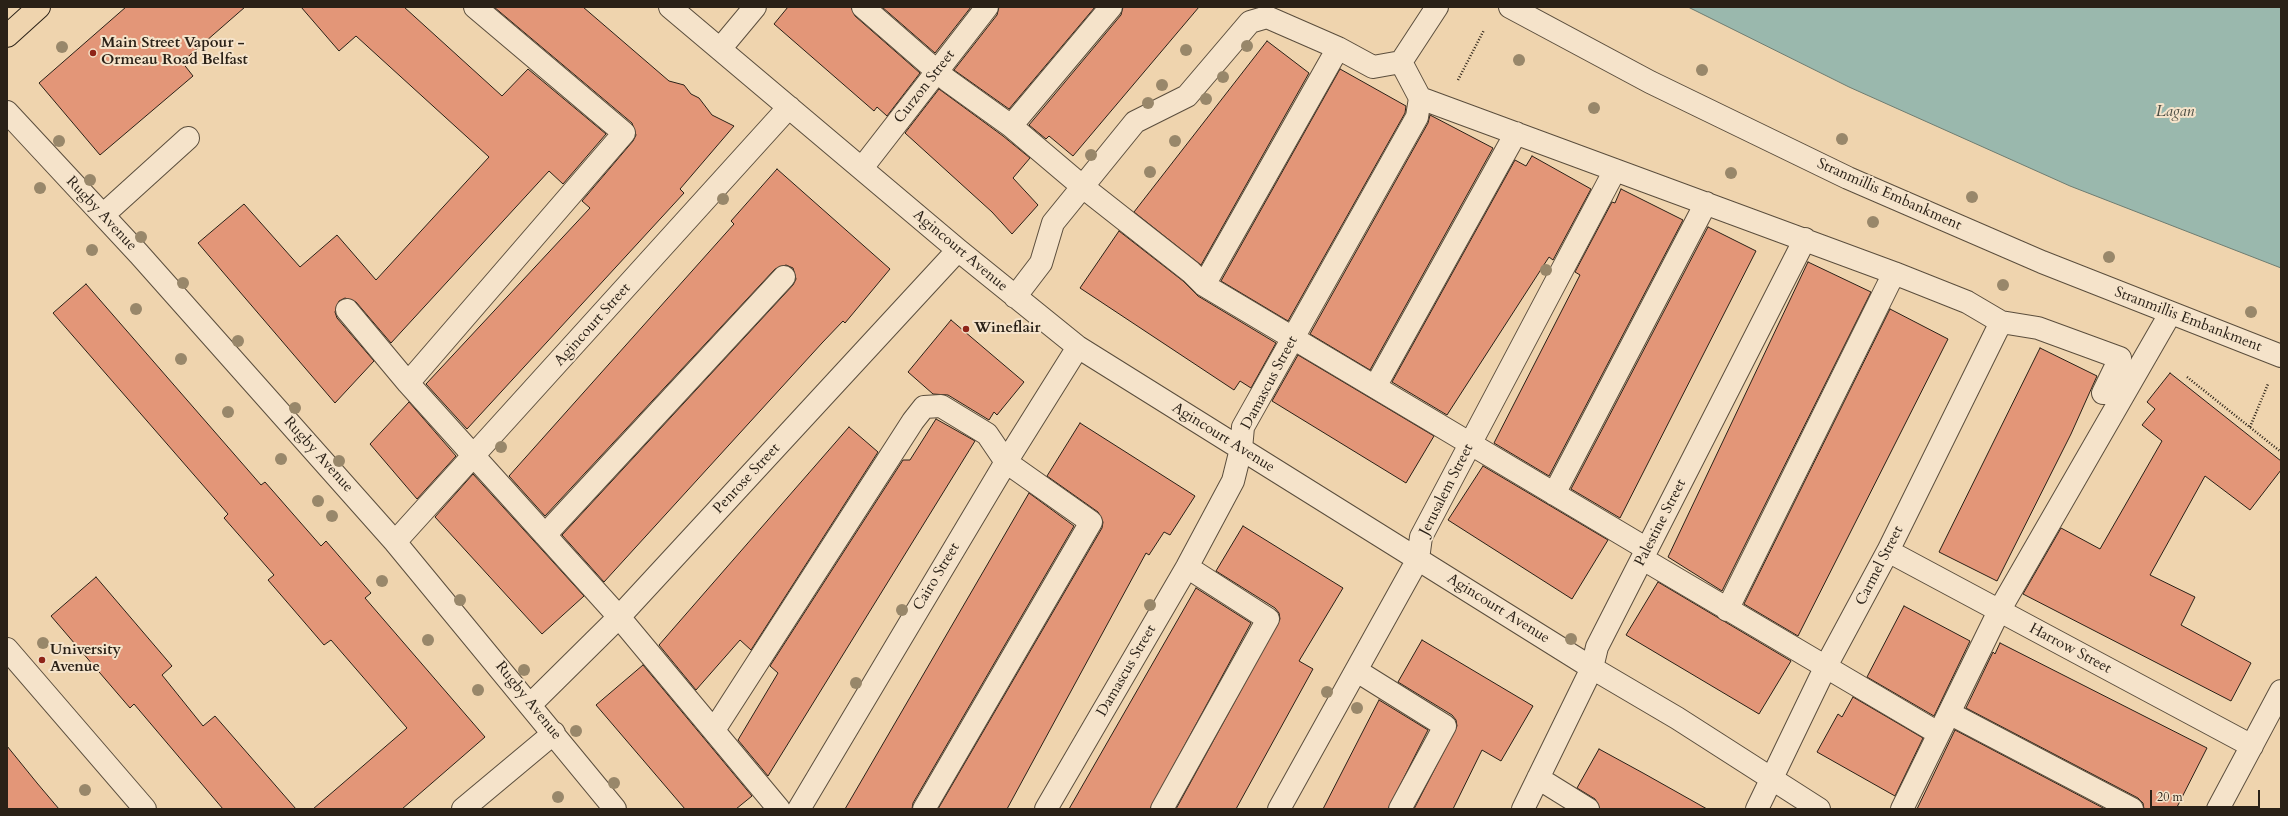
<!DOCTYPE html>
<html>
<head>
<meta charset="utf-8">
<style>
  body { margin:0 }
  #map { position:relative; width:2288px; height:816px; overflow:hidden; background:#efd4ae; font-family:Cardo,serif }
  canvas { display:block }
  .frame { position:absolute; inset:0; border:8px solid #2a2117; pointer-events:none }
  .scale { position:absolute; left:2150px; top:790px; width:110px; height:18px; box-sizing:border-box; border:2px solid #2a2117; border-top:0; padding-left:5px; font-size:12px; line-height:14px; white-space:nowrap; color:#2a2117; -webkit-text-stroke:3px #f5e3ca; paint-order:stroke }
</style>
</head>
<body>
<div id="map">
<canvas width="2288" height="816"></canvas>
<div class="frame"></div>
<div class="scale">20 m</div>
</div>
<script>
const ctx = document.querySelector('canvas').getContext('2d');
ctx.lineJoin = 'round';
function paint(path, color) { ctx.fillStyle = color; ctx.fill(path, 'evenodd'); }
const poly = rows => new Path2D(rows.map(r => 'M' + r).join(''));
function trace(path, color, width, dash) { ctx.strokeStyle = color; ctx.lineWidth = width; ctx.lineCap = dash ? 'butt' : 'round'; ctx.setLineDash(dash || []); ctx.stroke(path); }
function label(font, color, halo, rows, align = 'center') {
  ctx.font = font + ' Cardo,serif'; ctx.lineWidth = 4; ctx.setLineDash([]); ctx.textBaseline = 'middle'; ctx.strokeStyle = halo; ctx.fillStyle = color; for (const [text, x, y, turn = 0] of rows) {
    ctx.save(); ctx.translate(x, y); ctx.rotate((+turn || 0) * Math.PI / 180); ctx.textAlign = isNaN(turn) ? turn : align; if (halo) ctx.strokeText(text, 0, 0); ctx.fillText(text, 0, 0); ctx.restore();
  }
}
const water = poly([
  [1688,7,2281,7,2281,268,2070,186,1849,87,1688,7]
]);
paint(water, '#9ab8ad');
trace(water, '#6d7c71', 1);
const building = poly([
  [126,7,245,7,182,62,193,76,100,155,39,83,126,7],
  [301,7,404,7,502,96,528,69,606,134,563,184,549,171,391,343,356,302,345,298,339,301,335,312,337,318,374,361,335,403,198,243,244,204,300,267,337,235,376,280,489,157,356,36,339,51,301,7],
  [494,7,583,7,669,81,684,85,691,94,699,98,712,115,734,126,680,189,684,193,467,429,426,384,590,208,582,201,633,141,636,135,632,123,494,7],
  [788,7,851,7,855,16,920,73,887,116,877,107,874,111,774,24,788,7],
  [882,7,971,7,935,53,882,7],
  [999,7,1095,7,1009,109,954,70,997,15,999,7],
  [1123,7,1199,7,1073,156,1049,136,1046,139,1029,125,1121,15,1123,7],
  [1267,41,1309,73,1201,265,1134,212,1267,41],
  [1340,69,1406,106,1405,113,1288,321,1221,281,1340,69],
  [939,89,1003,136,1030,158,1013,178,1038,205,1012,234,992,212,905,133,939,89],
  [1430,115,1493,148,1370,370,1310,334,1428,123,1430,115],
  [1532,156,1591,189,1553,260,1549,257,1447,415,1392,382,1515,160,1526,166,1532,156],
  [777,169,890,269,845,323,843,321,822,343,604,582,562,535,793,285,796,279,793,268,786,265,775,269,545,516,509,476,734,224,731,221,777,169],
  [1621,189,1683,220,1549,476,1494,443,1580,275,1575,272,1612,202,1615,203,1621,189],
  [1708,227,1756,251,1620,518,1571,489,1708,227],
  [1119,231,1183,281,1198,296,1276,343,1251,388,1240,381,1234,390,1080,288,1119,231],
  [1808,262,1871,292,1722,591,1668,557,1808,262],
  [86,284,261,485,265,482,321,546,326,541,371,593,365,598,485,737,402,809,313,809,407,728,331,640,324,645,268,580,274,575,224,518,228,514,53,313,86,284],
  [1890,309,1948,339,1798,636,1744,604,1890,309],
  [951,320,1024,382,997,415,994,412,989,420,948,395,933,394,908,372,951,320],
  [2040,348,2097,376,2071,434,1997,581,1939,552,2040,348],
  [1298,355,1434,436,1406,483,1272,401,1298,355],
  [2170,373,2281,461,2281,470,2250,510,2205,476,2150,575,2195,597,2181,625,2251,663,2231,701,2023,594,2061,528,2100,549,2162,441,2142,425,2155,409,2147,402,2170,373],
  [409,402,456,456,417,499,370,444,409,402],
  [936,419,975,441,768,776,738,740,778,673,770,666,903,460,910,460,936,419],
  [1080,423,1195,496,1170,535,1164,532,1149,555,1146,553,1007,809,938,809,1102,528,1103,522,1098,512,1047,476,1080,423],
  [849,427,878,452,751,650,740,640,696,690,659,645,849,427],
  [1483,466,1608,540,1572,599,1448,520,1483,466],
  [473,474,584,596,542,634,435,517,473,474],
  [1029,493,1074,526,913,803,912,809,845,809,1029,493],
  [1243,526,1343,588,1299,661,1313,669,1236,809,1176,809,1280,619,1279,613,1275,608,1216,571,1243,526],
  [96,577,172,666,162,675,203,726,215,716,296,809,223,809,134,704,130,708,51,616,96,577],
  [1658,582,1791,661,1759,714,1626,635,1658,582],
  [1196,588,1251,623,1150,809,1069,809,1196,588],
  [1904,606,1970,641,1934,716,1867,677,1904,606],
  [1422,640,1533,706,1501,761,1482,750,1453,809,1414,809,1457,726,1456,720,1452,715,1398,682,1422,640],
  [2000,643,2207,748,2176,809,2144,809,2143,803,2138,798,1966,708,1993,652,1995,654,2000,643],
  [643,665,752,796,736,809,685,809,596,705,643,665],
  [1853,697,1923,738,1895,796,1817,752,1838,714,1842,717,1853,697],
  [1379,700,1428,730,1388,809,1323,809,1379,700],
  [1955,730,2105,809,1917,809,1955,730],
  [7,746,37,783,59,809,7,809,7,746],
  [1599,749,1643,773,1707,809,1600,809,1595,799,1577,788,1599,749]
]);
paint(building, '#e39678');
trace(building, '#2a2117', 1);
const minor = poly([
  [670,7,958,250,1078,347,1592,668,1677,718,1819,809],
  [863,7,947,80,1011,126,1083,187,1191,272,1204,285,1647,549],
  [1510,7,1650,82,1848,178,2042,262,2281,356],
  [720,49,755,7],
  [1420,98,1894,273,1967,302,2001,322,2038,328,2120,358,2103,393],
  [7,112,139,254,395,542,615,809],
  [1011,126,1111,7],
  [862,168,987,7],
  [103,215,188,138],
  [1204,285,1338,48],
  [1015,297,1041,263,1053,223,1135,122,1187,96,1250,22,1267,17,1338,48,1373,67,1401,62,1437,7],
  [347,310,408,383,619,617,779,809],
  [408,383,624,133,475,7],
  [1375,387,1516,133],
  [1554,494,1706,203],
  [545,535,784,277],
  [395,542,789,107],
  [1888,551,2252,746],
  [1643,559,1938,733],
  [1727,610,1894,273],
  [7,649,145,809],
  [1357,671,1445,726,1400,809],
  [531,704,619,617,958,250],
  [1949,713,2132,809],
  [714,730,913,421,924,407,941,406,987,434,1006,462,1091,522,924,809],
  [1538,778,1588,809],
  [463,809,554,733],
  [799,809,1006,462,1078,347],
  [1046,809,1187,567,1233,481,1241,449,1243,427,1417,117,1420,98,1401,62],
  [1162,809,1268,619,1187,567],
  [1279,809,1418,559,1421,537,1615,170],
  [1523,809,1592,668,1597,647,1805,239],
  [1757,809,1825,668,1888,551,2001,322],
  [1902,809,1999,611,2170,314],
  [2218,809,2281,691]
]);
const major = poly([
  [7,36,39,7]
]);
trace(minor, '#5b4e3d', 24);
trace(major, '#2a2117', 24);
trace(poly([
  [1458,80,1484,30],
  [2187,377,2281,452],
  [2250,427,2268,384]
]), '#2a2117', 2.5, [1, 2]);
trace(minor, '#f5e3ca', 22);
trace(major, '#efd4ae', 22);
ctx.fillStyle = '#98876a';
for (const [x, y] of [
  [1247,46],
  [62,47],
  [1186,50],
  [1519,60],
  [1702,70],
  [1223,77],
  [1162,85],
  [1206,99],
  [1148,103],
  [1594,108],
  [1842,139],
  [59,141],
  [1175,141],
  [1091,155],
  [1150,172],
  [1731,173],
  [90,180],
  [40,188],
  [1972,197],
  [723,199],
  [1873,222],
  [141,237],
  [92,250],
  [2109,257],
  [1546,270],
  [183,283],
  [2003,285],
  [136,309],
  [2251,312],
  [238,341],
  [181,359],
  [295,408],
  [228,412],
  [501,447],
  [281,459],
  [339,461],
  [318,501],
  [332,516],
  [382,581],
  [460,600],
  [1150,605],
  [902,610],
  [1571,639],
  [428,640],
  [43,643],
  [524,670],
  [856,683],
  [478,690],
  [1327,692],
  [1357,708],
  [576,731],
  [614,783],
  [85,790],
  [558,797]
]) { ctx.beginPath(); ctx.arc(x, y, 6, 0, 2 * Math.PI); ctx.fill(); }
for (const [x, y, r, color] of [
  [93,53,4,"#8f2418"],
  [966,329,4,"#8f2418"],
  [42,660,4,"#8f2418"]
]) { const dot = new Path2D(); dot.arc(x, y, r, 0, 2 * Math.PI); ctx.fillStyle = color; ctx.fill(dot); trace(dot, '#f5e3ca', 1.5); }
label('bold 15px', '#2a2117', '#f5e3ca', [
  ["Main Street Vapour -",101,44],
  ["Ormeau Road Belfast",101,61],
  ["Wineflair",974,329],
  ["University",50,651],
  ["Avenue",50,668]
], 'left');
label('15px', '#2a2117', '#f5e3ca', [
  ["Curzon Street",925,87,-52],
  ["Stranmillis Embankment",1889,195,24],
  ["Rugby Avenue",101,214,47],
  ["Agincourt Avenue",960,251,40],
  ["Stranmillis Embankment",2188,320,21],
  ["Agincourt Street",593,325,-48],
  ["Damascus Street",1270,383,-62],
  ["Agincourt Avenue",1223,438,32],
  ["Rugby Avenue",318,455,48],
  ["Penrose Street",747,479,-47],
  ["Jerusalem Street",1447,490,-63],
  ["Palestine Street",1661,523,-63],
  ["Carmel Street",1880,566,-63],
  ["Cairo Street",937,577,-59],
  ["Agincourt Avenue",1498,609,32],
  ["Harrow Street",2070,649,28],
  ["Damascus Street",1127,671,-60],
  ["Rugby Avenue",528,701,51]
]);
label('italic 16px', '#4c4e44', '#f5e3ca', [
  ["Lagan",2175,112]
]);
</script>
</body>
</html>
